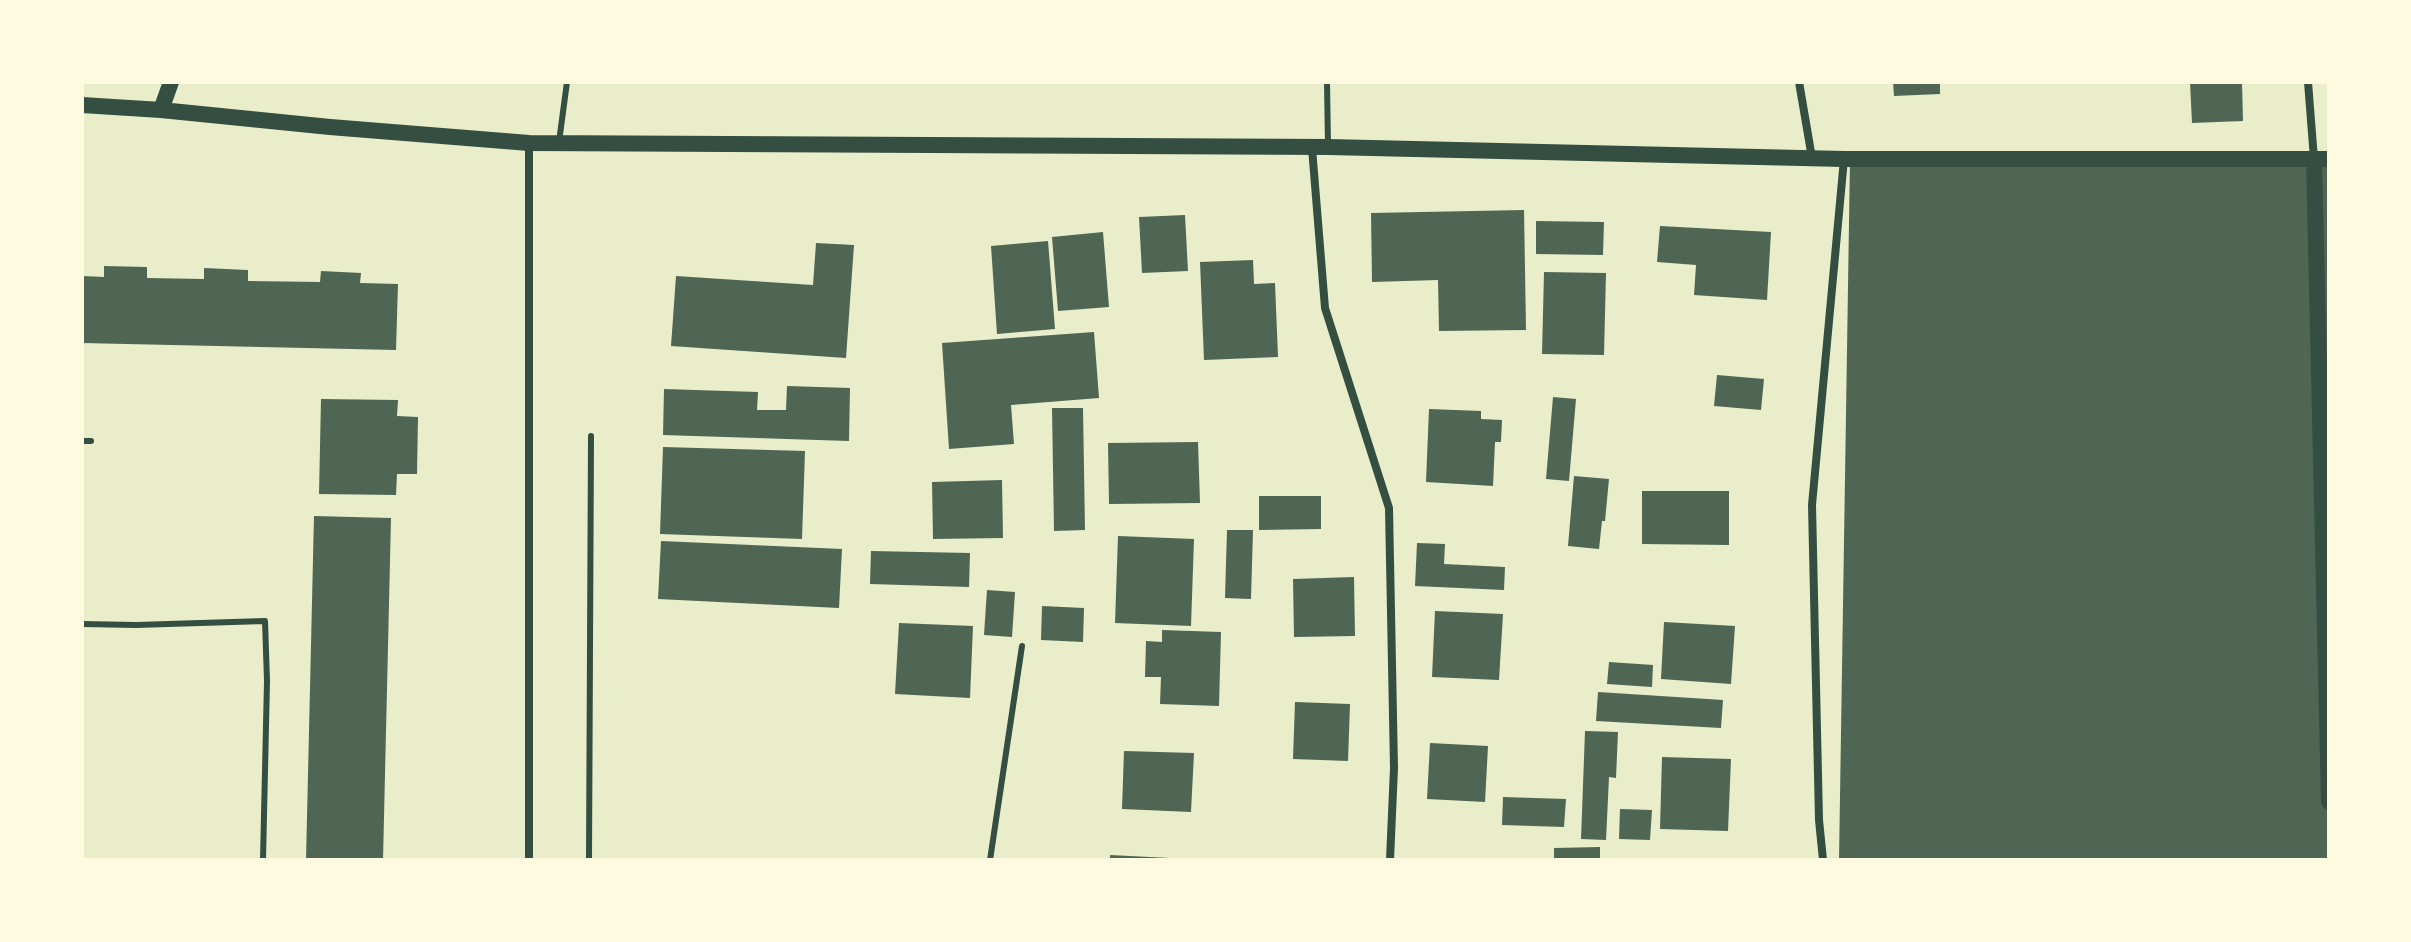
<!DOCTYPE html>
<html>
<head>
<meta charset="utf-8">
<style>
  body { margin:0 }
  #map { position:relative; width:2411px; height:942px; overflow:hidden; background:#e9edc9; font-family:Georgia,serif }
  canvas { display:block }
  .frame { position:absolute; inset:0; border:84px solid #fefae0; pointer-events:none }
</style>
</head>
<body>
<div id="map">
<canvas width="2411" height="942"></canvas>
<div class="frame"></div>
</div>
<script>
const ctx = document.querySelector('canvas').getContext('2d');
ctx.lineJoin = 'round';
function paint(path, color) { ctx.fillStyle = color; ctx.fill(path, 'evenodd'); }
const poly = rows => new Path2D(rows.map(r => 'M' + r).join(''));
function trace(path, color, width, dash) { ctx.strokeStyle = color; ctx.lineWidth = width; ctx.lineCap = dash ? 'butt' : 'round'; ctx.setLineDash(dash || []); ctx.stroke(path); }
paint(poly([
  [1893,82,1940,82,1940,94,1894,96],
  [2190,82,2242,82,2243,121,2192,123],
  [1850,159,2329,166,2329,860,1839,860],
  [1524,210,1526,330,1439,331,1438,280,1372,282,1371,213],
  [1185,215,1188,271,1142,273,1139,217],
  [1536,221,1604,222,1603,255,1536,254],
  [1660,226,1771,232,1767,300,1694,295,1696,265,1657,262],
  [1103,232,1109,307,1058,311,1052,237],
  [1048,241,1055,329,997,334,991,246],
  [816,243,854,245,846,358,671,346,676,276,813,285],
  [1253,260,1254,284,1275,283,1278,357,1204,360,1200,262],
  [104,266,147,267,147,278,204,279,204,268,248,270,248,281,320,282,321,271,361,273,360,283,398,284,396,350,82,343,82,276,104,277],
  [1544,272,1606,273,1604,355,1542,354],
  [1094,332,1099,398,1011,405,1014,444,949,449,942,343],
  [1717,375,1764,379,1761,410,1714,406],
  [787,386,850,388,849,441,663,435,664,389,758,392,757,410,786,410],
  [1553,397,1576,399,1569,481,1546,479],
  [321,399,398,400,397,416,418,417,417,474,397,474,396,495,319,494],
  [1052,408,1083,408,1085,530,1054,531],
  [1429,409,1481,411,1481,419,1502,420,1501,442,1495,442,1493,486,1426,482],
  [1198,442,1200,503,1109,504,1108,443],
  [663,447,805,451,802,539,660,534],
  [1574,476,1609,479,1605,521,1602,521,1599,549,1568,546],
  [1002,480,1003,538,933,539,932,482],
  [1642,491,1729,491,1729,545,1642,544],
  [1259,496,1321,496,1321,529,1259,530],
  [314,516,391,518,383,860,306,860],
  [1227,530,1253,530,1251,599,1225,598],
  [1118,536,1194,539,1191,626,1115,623],
  [661,541,842,549,839,608,658,599],
  [1417,543,1445,544,1444,564,1505,567,1504,590,1415,586],
  [871,551,970,553,969,587,870,584],
  [1354,577,1355,636,1294,637,1293,579],
  [987,590,1015,592,1012,637,984,635],
  [1042,606,1084,608,1083,642,1041,640],
  [1435,611,1503,614,1499,680,1432,677],
  [1664,622,1735,626,1731,684,1661,679],
  [899,623,973,626,970,698,895,694],
  [1162,630,1221,632,1219,706,1160,704,1161,677,1145,677,1146,641,1162,642],
  [1609,662,1653,665,1652,687,1607,684],
  [1598,692,1723,700,1721,728,1596,721],
  [1295,702,1350,704,1348,761,1293,759],
  [1585,731,1618,732,1616,778,1609,777,1606,840,1581,839],
  [1430,743,1488,746,1485,802,1427,799],
  [1124,751,1194,753,1191,812,1122,809],
  [1662,757,1731,759,1728,831,1660,829],
  [1503,797,1566,799,1564,827,1502,825],
  [1620,809,1652,810,1650,840,1619,839],
  [1600,847,1600,860,1554,860,1554,848],
  [1110,855,1170,858,1170,860,1110,860]
]), '#4f6655');
trace(poly([
  [1327,82,1328,146],
  [559,142,567,82],
  [82,441,91,441],
  [82,624,136,625,265,621,267,681,263,860],
  [589,860,591,436],
  [990,860,1022,646]
]), '#344e41', 6);
trace(poly([
  [1799,82,1812,158],
  [2308,82,2314,159],
  [529,144,529,860],
  [1312,148,1325,308,1389,508,1394,768,1390,860],
  [1823,860,1819,820,1812,505,1844,159]
]), '#344e41', 8);
trace(poly([
  [82,105,161,110,330,127,529,143,1328,147,1844,159,2329,159],
  [161,110,171,82],
  [2314,159,2329,802]
]), '#344e41', 16);
</script>
</body>
</html>
